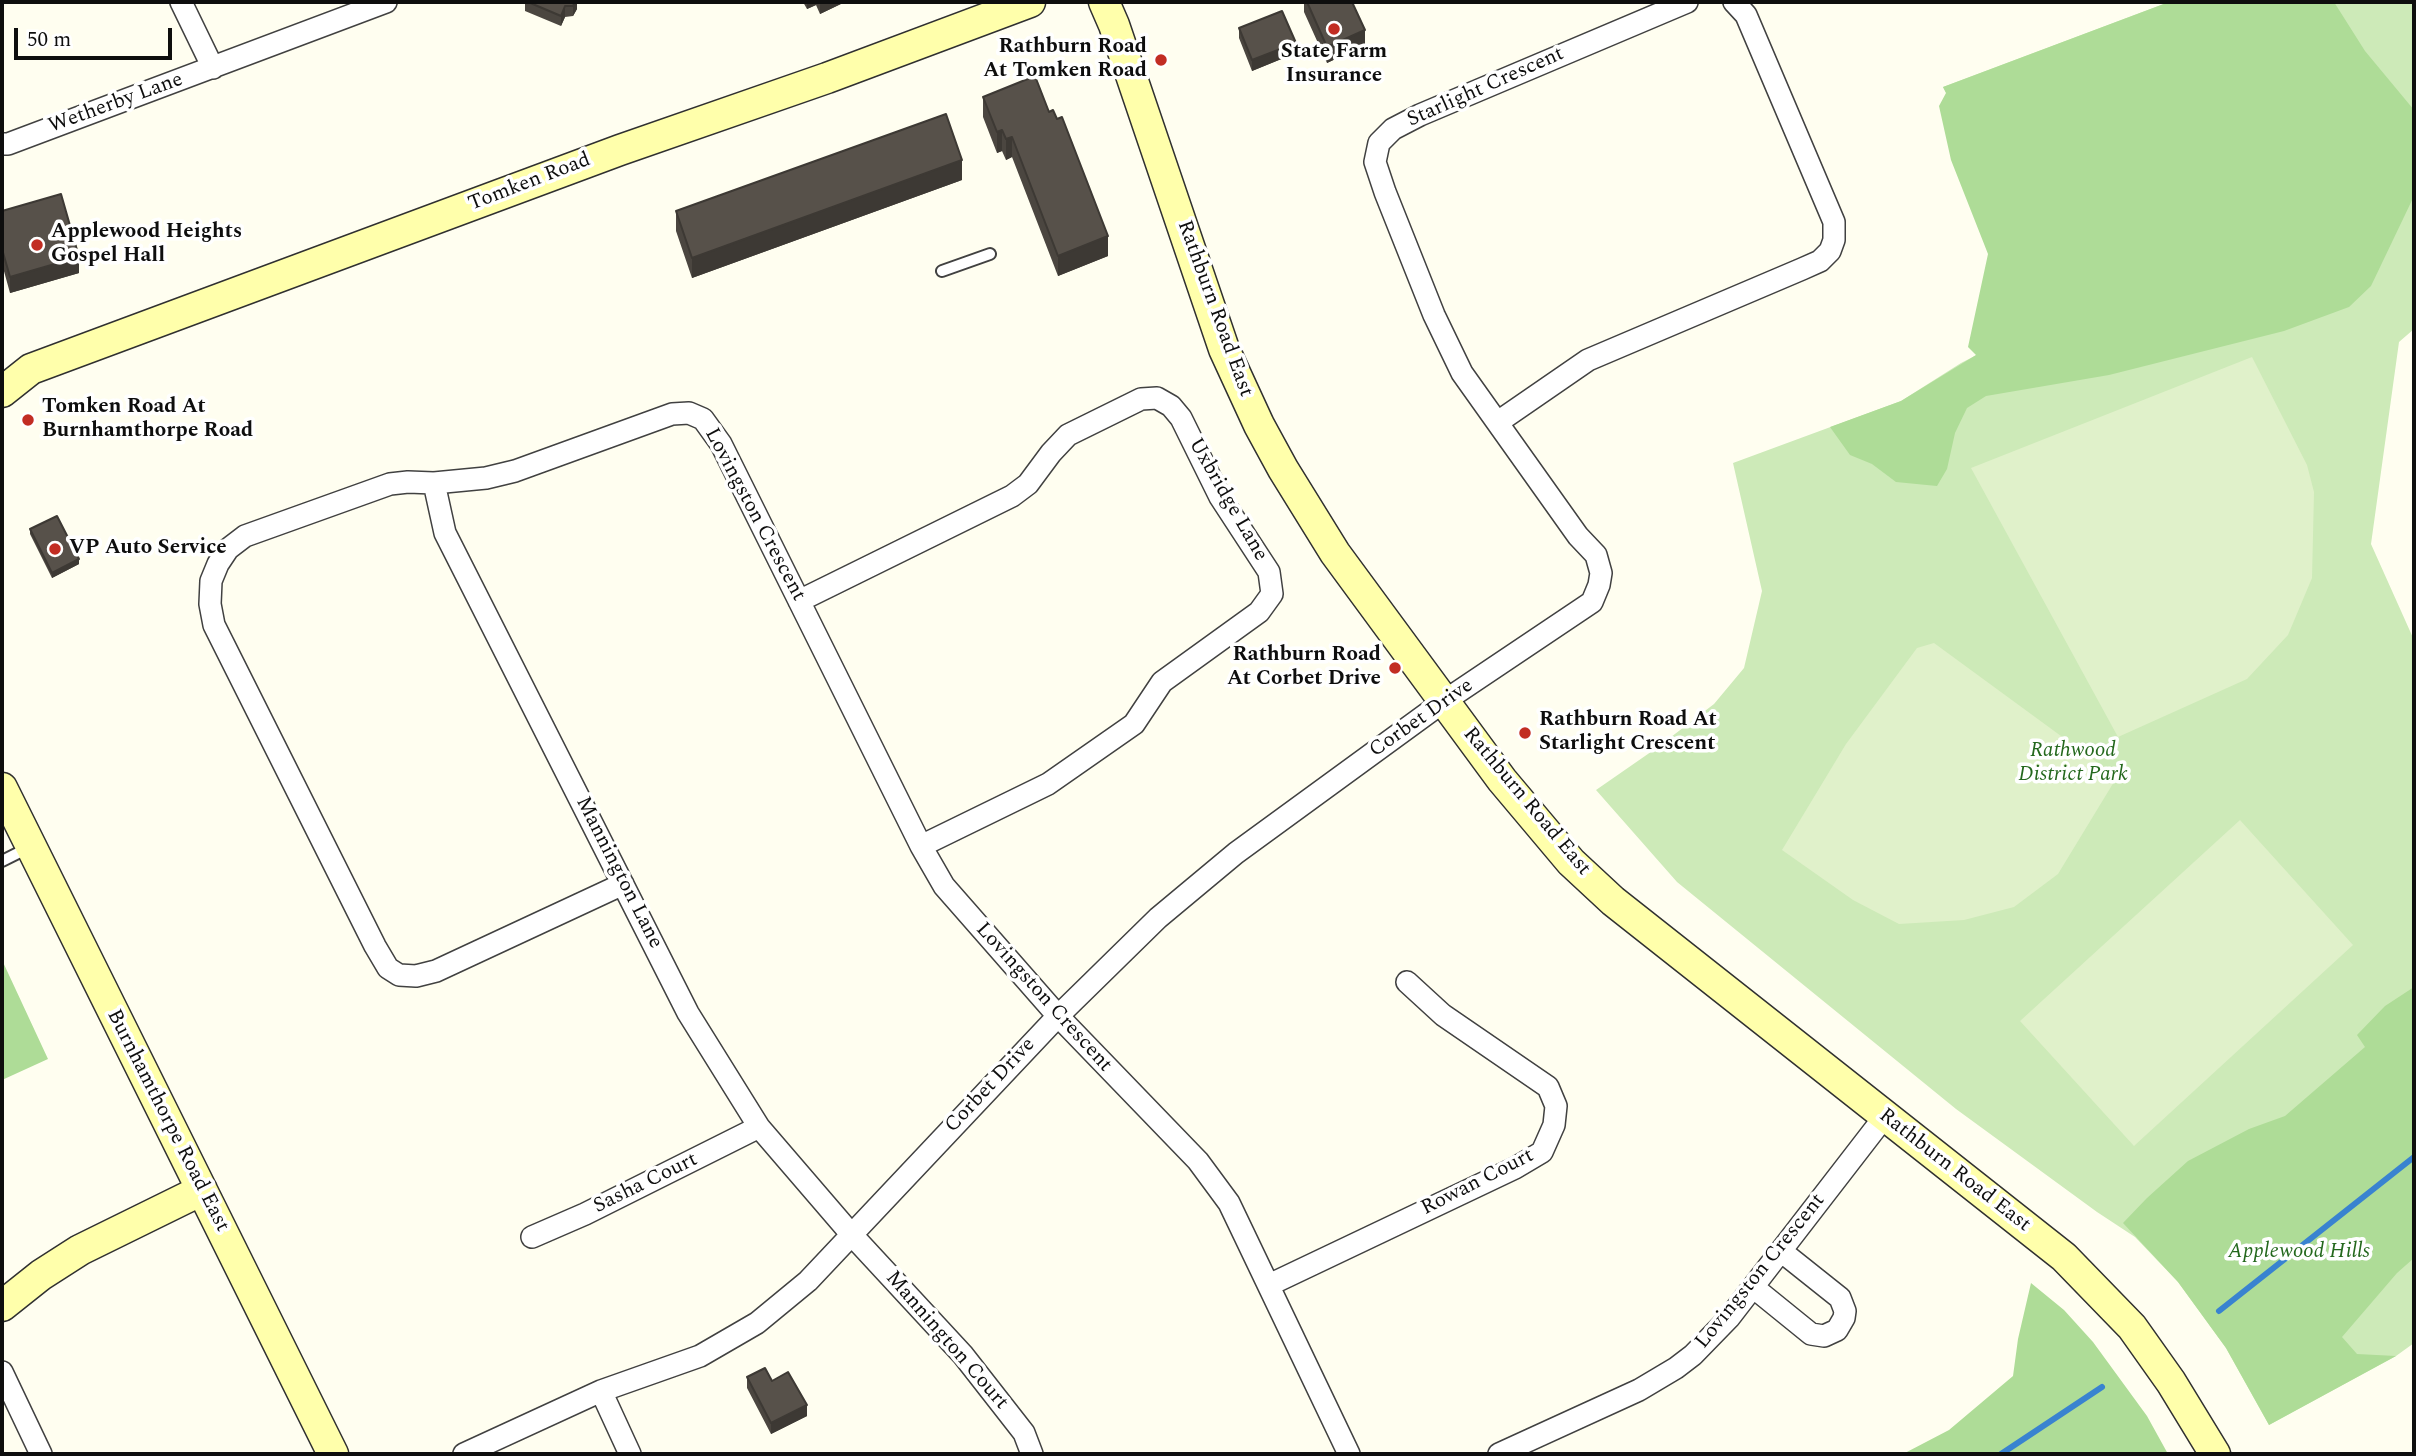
<!DOCTYPE html>
<html>
<head>
<meta charset="utf-8">
<style>
  body { margin:0 }
  #map { position:relative; width:2416px; height:1456px; overflow:hidden; background:#fffef0; font-family:Spectral,serif }
  canvas { display:block }
  .frame { position:absolute; inset:0; border:4px solid #0e0e0e; pointer-events:none }
  .scale { position:absolute; left:14px; top:28px; width:158px; height:32px; box-sizing:border-box; border:4px solid #0e0e0e; border-top:0; padding-left:9px; font-size:21px; line-height:24px; white-space:nowrap; color:#0e0e0e; -webkit-text-stroke:5px #fff; paint-order:stroke }
</style>
</head>
<body>
<div id="map">
<canvas width="2416" height="1456"></canvas>
<div class="frame"></div>
<div class="scale">50 m</div>
</div>
<script>
const ctx = document.querySelector('canvas').getContext('2d');
ctx.lineJoin = 'round';
function paint(path, color) { ctx.fillStyle = color; ctx.fill(path, 'evenodd'); }
const poly = rows => new Path2D(rows.map(r => 'M' + r).join(''));
function trace(path, color, width, dash) { ctx.strokeStyle = color; ctx.lineWidth = width; ctx.lineCap = dash ? 'butt' : 'round'; ctx.setLineDash(dash || []); ctx.stroke(path); }
function label(font, color, halo, rows, align = 'center') {
  ctx.font = font + ' Spectral,serif'; ctx.lineWidth = 7; ctx.setLineDash([]); ctx.textBaseline = 'middle'; ctx.strokeStyle = halo; ctx.fillStyle = color; for (const [text, x, y, turn = 0] of rows) {
    ctx.save(); ctx.translate(x, y); ctx.rotate((+turn || 0) * Math.PI / 180); ctx.textAlign = isNaN(turn) ? turn : align; if (halo) ctx.strokeText(text, 0, 0); ctx.fillText(text, 0, 0); ctx.restore();
  }
}
paint(poly([
  [2169,2,2414,2,2414,329,2399,342,2371,544,2414,640,2414,1343,2396,1356,2269,1425,2226,1348,2178,1282,2135,1237,2097,1212,1956,1109,1677,882,1596,790,1658,747,1714,704,1744,668,1762,591,1733,463,1901,401,1961,363,2022,332,1972,142,1943,87]
]), '#cdeab8');
paint(poly([
  [2169,2,2334,2,2365,51,2414,110,2414,196,2371,286,2349,307,2284,331,2109,375,1986,396,1967,408,1955,433,1947,469,1937,486,1896,482,1872,464,1850,455,1830,427,1901,401,1976,355,1968,347,1988,254,1951,160,1939,106,1946,93,1943,87],
  [2,960,48,1059,2,1080],
  [2414,987,2414,1258,2397,1273,2342,1337,2357,1354,2396,1356,2269,1425,2226,1348,2178,1282,2123,1223,2147,1198,2188,1161,2249,1129,2285,1116,2365,1047,2357,1035,2385,1006],
  [2031,1283,2064,1310,2093,1342,2147,1416,2168,1454,1903,1454,1949,1430,2013,1376,2018,1339]
]), '#aedc97');
paint(poly([
  [2252,357,2307,465,2314,492,2312,578,2288,635,2247,679,2118,737,1971,468],
  [1934,643,2117,777,2058,874,2014,907,1964,920,1899,924,1853,900,1782,850,1846,744,1917,648],
  [2240,820,2353,945,2134,1146,2020,1021]
]), '#e0f1ca');
trace(poly([
  [2219,1311,2414,1157],
  [2001,1454,2102,1387]
]), '#3983d0', 6);
const lane = poly([
  [942,271,990,254],
  [2,861,30,847]
]);
const street = poly([
  [181,2,213,68],
  [2,144,8,144,386,2],
  [1498,422,1588,360,1802,269,1820,261,1830,251,1834,240,1834,222,1746,15,1734,2],
  [434,483,445,533,688,1013,759,1127,851,1234,963,1355,1024,1433,1032,1454],
  [799,601,1012,496,1028,484,1051,453,1068,435,1141,399,1157,398,1171,406,1181,418,1220,497,1269,572,1272,594,1259,612,1162,682,1134,724,1048,784,921,846],
  [623,884,436,971,416,976,399,975,388,968,375,946,214,625,210,604,211,581,218,564,228,549,245,536,390,484,408,482,434,483,486,478,515,471,672,414,689,413,703,419,721,444,921,846,944,886,1058,1016,1198,1161,1229,1203,1349,1454],
  [532,1237,585,1214,759,1127],
  [1269,1285,1515,1168,1542,1152,1554,1125,1556,1106,1548,1087,1443,1015,1407,982],
  [1753,1287,1811,1334,1824,1336,1837,1330,1844,1318,1845,1311,1840,1298,1781,1251],
  [2,1372,41,1454],
  [601,1391,630,1454],
  [464,1454,601,1391,700,1356,757,1323,808,1281,1058,1016,1158,918,1236,853,1443,702,1592,602,1599,585,1601,573,1596,555,1578,536,1462,373,1434,315,1385,192,1375,162,1379,143,1393,129,1420,115,1687,2],
  [1499,1454,1639,1390,1676,1368,1693,1355,1729,1318,1885,1116]
]);
const secondary = poly([
  [1104,2,1114,25,1224,349,1259,425,1283,469,1335,553,1502,780,1571,862,1613,901,2064,1257,2132,1327,2171,1382,2215,1454],
  [2,392,31,369,620,150,827,78,1030,2],
  [2,788,333,1454],
  [2,1306,41,1275,80,1250,202,1190]
]);
trace(lane, '#414141', 14);
trace(street, '#414141', 24);
trace(secondary, '#303030', 33);
trace(lane, '#fff', 10);
trace(street, '#fff', 21);
trace(secondary, '#ffffab', 30);
paint(poly([
  [525,2,577,2,577,9,573,16,565,17,561,26,525,11],
  [803,2,845,2,820,14,816,5,807,9],
  [1304,2,1352,2,1365,45,1327,63,1304,12],
  [1239,28,1296,53,1252,71,1239,38],
  [983,97,1108,256,1058,276,1012,157,1006,160,1002,151,997,153,983,117],
  [962,180,692,278,676,231,676,211],
  [2,211,79,273,10,293,2,264],
  [30,529,79,564,52,578,30,534],
  [747,1377,772,1381,807,1416,771,1434,747,1388]
]), '#4b4640');
paint(poly([
  [575,2,577,2,577,9,573,16,573,6],
  [807,2,816,2,816,5,807,9],
  [820,2,845,2,820,14],
  [565,6,565,17,561,26,561,16],
  [1365,30,1365,45,1327,63,1327,47],
  [1296,43,1296,53,1252,71,1252,60],
  [1002,130,1002,151,997,153,997,132],
  [1012,137,1012,157,1006,160,1006,139],
  [962,160,962,180,692,278,692,258],
  [1108,236,1108,256,1058,276,1058,256],
  [79,257,79,273,10,293,10,277],
  [79,559,79,564,52,578,52,573],
  [807,1405,807,1416,771,1434,771,1423]
]), '#3d3934');
const building = poly([
  [528,2,575,2,573,6,565,6,561,16,528,2],
  [1307,2,1352,2,1365,30,1327,47,1307,2],
  [1282,11,1296,43,1252,60,1239,28,1282,11],
  [1035,76,1049,112,1053,110,1057,119,1062,117,1108,236,1058,256,1012,137,1006,139,1002,130,997,132,983,97,1035,76],
  [946,114,962,160,692,258,676,211,946,114],
  [61,194,79,257,10,277,2,249,2,211,61,194],
  [57,516,79,559,52,573,30,529,57,516],
  [765,1368,772,1381,788,1372,807,1405,771,1423,747,1377,765,1368]
]);
paint(building, '#57514a');
trace(building, '#3d3934', 2);
for (const [x, y, r, color] of [
  [1334,29,7,"#c22d23"],
  [1161,60,7,"#c22d23"],
  [37,245,7,"#c22d23"],
  [28,420,7,"#c22d23"],
  [55,549,7,"#c22d23"],
  [1395,668,7,"#c22d23"],
  [1525,733,7,"#c22d23"]
]) { const dot = new Path2D(); dot.arc(x, y, r, 0, 2 * Math.PI); ctx.fillStyle = color; ctx.fill(dot); trace(dot, '#fff', 2.5); }
label('bold 21px', '#0e0e0e', '#fff', [
  ["Rathburn Road",1147,48,"right"],
  ["At Tomken Road",1147,72,"right"],
  ["State Farm",1334,53,"center"],
  ["Insurance",1334,77,"center"],
  ["Applewood Heights",51,233],
  ["Gospel Hall",51,257],
  ["Tomken Road At",42,408],
  ["Burnhamthorpe Road",42,432],
  ["VP Auto Service",69,549],
  ["Rathburn Road",1381,656,"right"],
  ["At Corbet Drive",1381,680,"right"],
  ["Rathburn Road At",1539,721],
  ["Starlight Crescent",1539,745]
], 'left');
label('21px', '#0e0e0e', '#fff', [
  ["Starlight Crescent",1486,88,-24],
  ["Wetherby Lane",116,104,-20],
  ["Tomken Road",530,183,-21],
  ["Rathburn Road East",1214,309,70],
  ["Uxbridge Lane",1227,500,60],
  ["Lovingston Crescent",754,515,62],
  ["Corbet Drive",1422,719,-35],
  ["Rathburn Road East",1526,802,50],
  ["Mannington Lane",618,873,63],
  ["Lovingston Crescent",1043,998,48],
  ["Corbet Drive",991,1086,-47],
  ["Burnhamthorpe Road East",167,1121,63],
  ["Rathburn Road East",1954,1171,38],
  ["Rowan Court",1478,1183,-27],
  ["Sasha Court",646,1184,-26],
  ["Lovingston Crescent",1761,1272,-51],
  ["Mannington Court",946,1341,49]
]);
label('italic 21px', '#24681d', '#fff', [
  ["Rathwood",2073,752],
  ["District Park",2073,776],
  ["Applewood Hills",2299,1253]
]);
</script>
</body>
</html>
